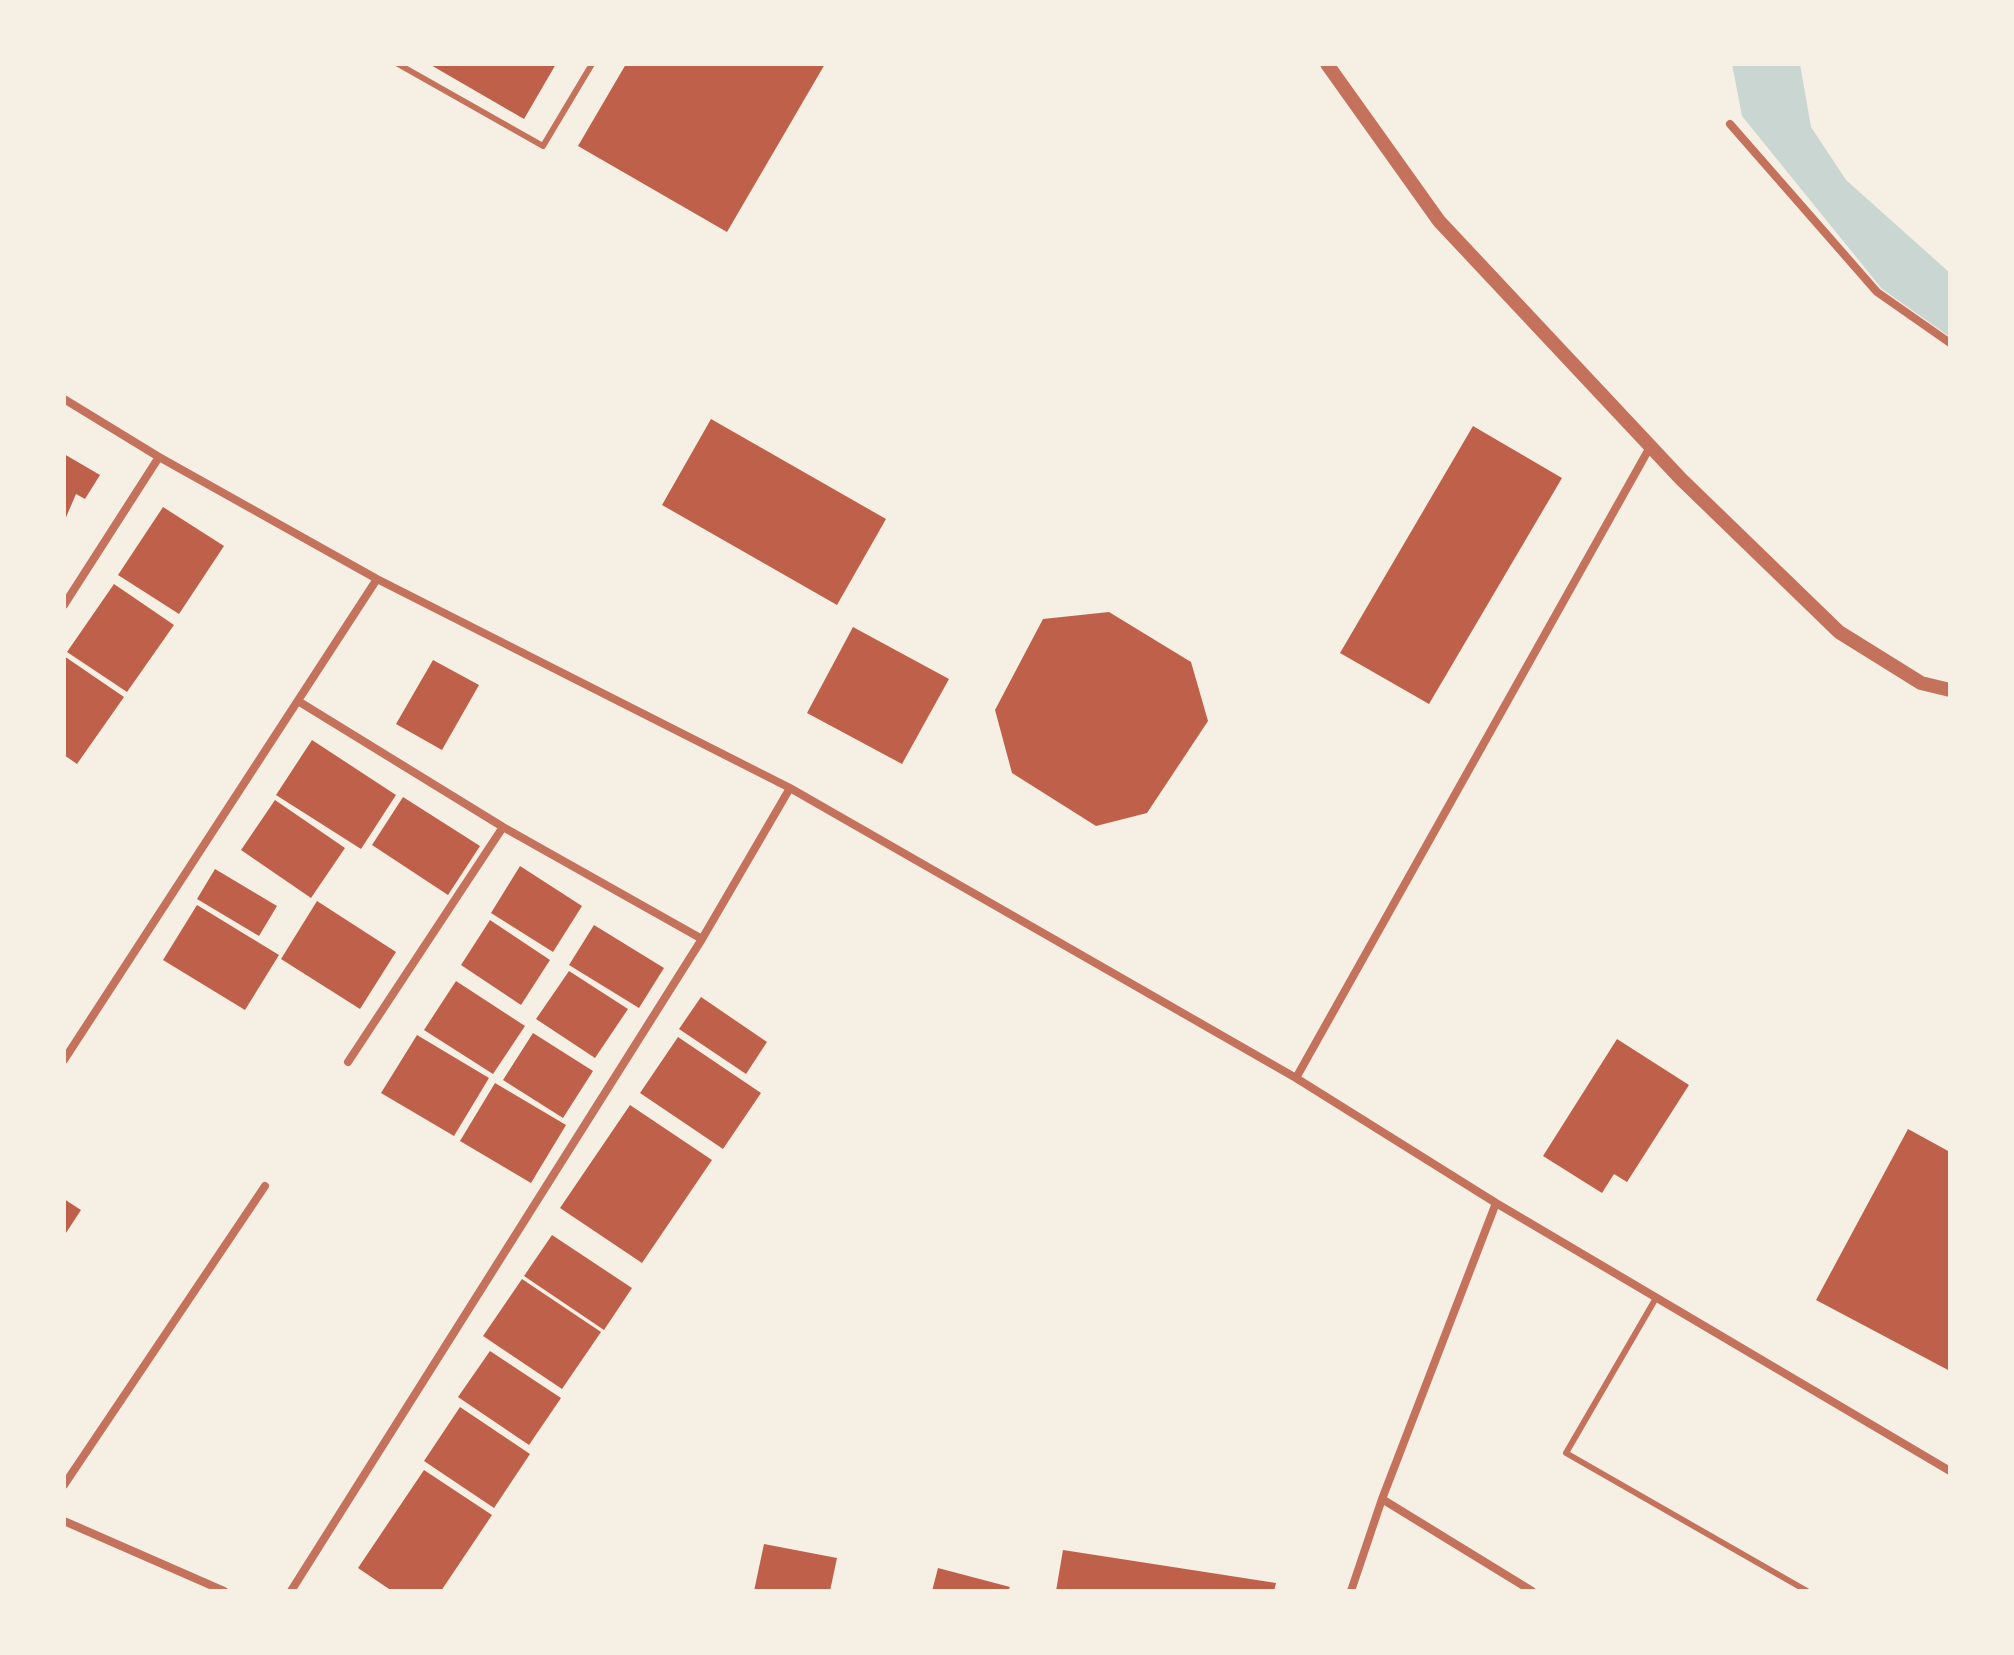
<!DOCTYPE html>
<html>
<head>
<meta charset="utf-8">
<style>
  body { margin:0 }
  #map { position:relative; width:2014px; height:1655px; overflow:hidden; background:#f6efe4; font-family:"Noto Serif",serif }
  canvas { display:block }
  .frame { position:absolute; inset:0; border:66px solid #f6efe4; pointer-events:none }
</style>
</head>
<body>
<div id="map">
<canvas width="2014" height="1655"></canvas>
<div class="frame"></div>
</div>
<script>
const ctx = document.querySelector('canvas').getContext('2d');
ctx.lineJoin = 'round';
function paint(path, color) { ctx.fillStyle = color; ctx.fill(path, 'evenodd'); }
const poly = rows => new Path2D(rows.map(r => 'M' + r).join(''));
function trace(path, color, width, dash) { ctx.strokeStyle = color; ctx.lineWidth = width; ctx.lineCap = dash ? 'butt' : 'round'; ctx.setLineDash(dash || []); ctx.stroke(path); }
paint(poly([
  [1732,64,1800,64,1811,127,1846,180,1950,273,1950,337,1882,289,1742,116]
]), '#c9d6d2');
paint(poly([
  [429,64,556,64,524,119],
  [626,64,825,64,727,232,578,146],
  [711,419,886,519,837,605,662,505],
  [1473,426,1562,478,1429,704,1340,653],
  [64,454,100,475,85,499,76,494,64,522],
  [163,507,224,546,179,614,118,575],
  [114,584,174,625,127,692,67,652],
  [1109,612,1191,662,1208,721,1147,813,1096,826,1012,773,995,710,1043,619],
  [853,627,949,679,902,764,807,713],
  [64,656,124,697,77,764,64,755],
  [433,660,479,685,442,750,396,724],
  [312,740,396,795,361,849,276,795],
  [403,797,480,846,448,895,372,845],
  [275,800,345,848,311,898,241,850],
  [520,866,582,906,553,952,491,913],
  [215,869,277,906,259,936,197,899],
  [317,901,396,952,360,1009,281,959],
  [197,905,279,955,245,1010,163,960],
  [490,920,550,960,521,1005,461,965],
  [594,925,664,968,639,1008,569,965],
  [569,971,628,1009,595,1058,536,1019],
  [456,981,525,1026,493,1074,424,1030],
  [701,997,767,1042,746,1074,679,1029],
  [533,1033,593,1071,563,1118,503,1080],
  [417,1035,489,1078,454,1136,381,1093],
  [678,1037,761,1093,723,1149,640,1093],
  [1617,1039,1689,1085,1627,1182,1614,1174,1602,1193,1543,1156],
  [495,1083,566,1125,531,1183,460,1141],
  [630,1105,712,1160,642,1263,560,1208],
  [1908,1129,1950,1152,1950,1371,1816,1300],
  [64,1199,81,1210,64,1236],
  [552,1235,632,1288,604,1330,524,1276],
  [522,1279,601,1332,562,1389,483,1336],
  [490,1351,561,1398,529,1445,458,1397],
  [460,1407,530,1454,494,1508,424,1461],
  [424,1470,492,1515,441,1591,392,1591,358,1568],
  [764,1544,837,1558,830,1591,754,1591],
  [1063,1550,1276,1583,1274,1591,1056,1591],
  [938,1568,1010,1587,1008,1591,932,1591]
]), '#bf614a');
trace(poly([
  [398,64,543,146,592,64],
  [1656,1298,1566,1453,1807,1591]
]), '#c5725c', 6);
trace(poly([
  [1730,124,1877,292,1950,343],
  [64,399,159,457,377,579,790,788,1296,1078,1496,1203,1950,1471],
  [64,605,159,457],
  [298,701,503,827,702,939],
  [64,1060,377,579],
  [348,1062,503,827],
  [1296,1078,1650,447],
  [64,1485,265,1186],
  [1382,1499,1532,1591],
  [64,1521,224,1591],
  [291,1591,702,939,790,788],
  [1351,1591,1382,1499,1496,1203]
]), '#c5725c', 8);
trace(poly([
  [1327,64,1439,221,1681,479,1839,632,1921,683,1950,690]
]), '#c5725c', 14);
</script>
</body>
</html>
